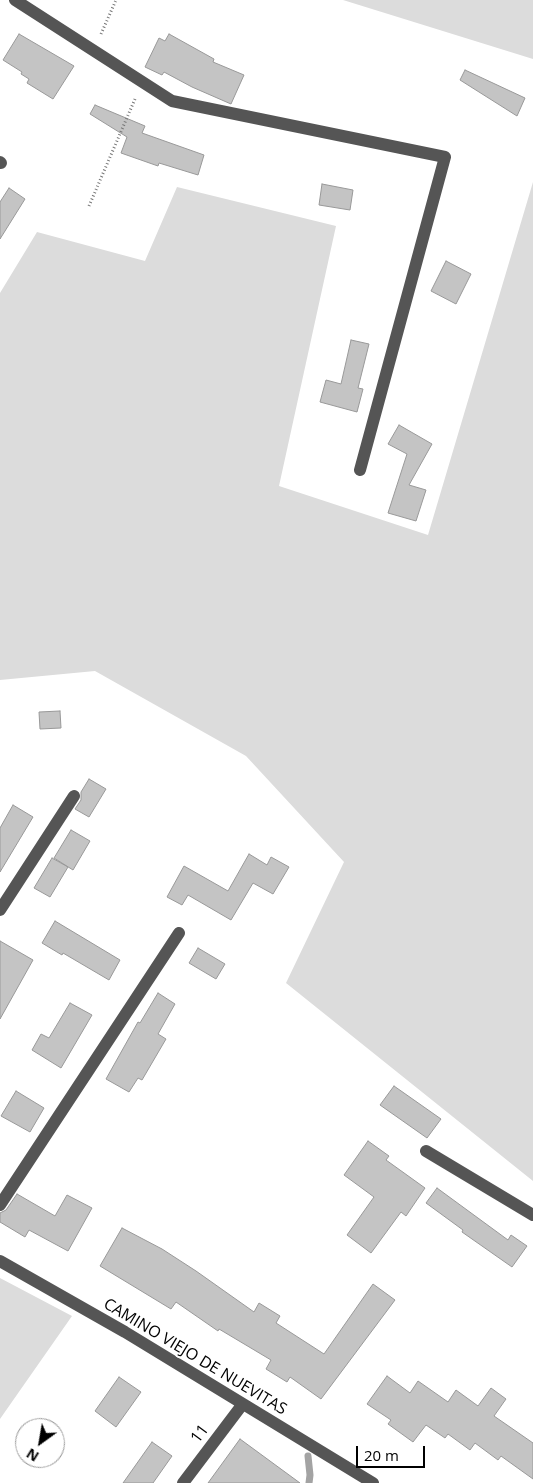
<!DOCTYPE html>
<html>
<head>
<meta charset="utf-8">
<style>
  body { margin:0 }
  #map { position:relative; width:533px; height:1483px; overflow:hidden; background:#fff; font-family:"Open Sans",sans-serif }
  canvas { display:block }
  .north { position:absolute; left:15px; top:1418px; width:50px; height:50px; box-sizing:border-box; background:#fff; border:1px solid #999; border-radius:50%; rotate:212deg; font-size:14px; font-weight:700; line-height:20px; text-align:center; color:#000 }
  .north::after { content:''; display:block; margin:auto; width:18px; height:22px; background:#000; clip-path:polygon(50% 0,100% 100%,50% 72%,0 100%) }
  .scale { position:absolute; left:356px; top:1446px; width:69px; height:22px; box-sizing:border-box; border:2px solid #000; border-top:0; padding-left:6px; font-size:15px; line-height:18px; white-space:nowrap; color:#000; -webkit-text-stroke:4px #fff; paint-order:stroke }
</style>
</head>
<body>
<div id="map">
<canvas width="533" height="1483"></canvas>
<div class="north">N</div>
<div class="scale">20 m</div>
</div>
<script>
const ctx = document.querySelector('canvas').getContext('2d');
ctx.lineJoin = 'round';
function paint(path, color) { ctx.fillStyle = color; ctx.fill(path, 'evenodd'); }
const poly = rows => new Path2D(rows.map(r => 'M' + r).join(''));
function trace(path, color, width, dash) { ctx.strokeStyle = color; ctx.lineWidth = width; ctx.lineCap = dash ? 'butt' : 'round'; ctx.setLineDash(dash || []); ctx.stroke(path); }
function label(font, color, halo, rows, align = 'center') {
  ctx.font = font + ' "Open Sans",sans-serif'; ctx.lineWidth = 4; ctx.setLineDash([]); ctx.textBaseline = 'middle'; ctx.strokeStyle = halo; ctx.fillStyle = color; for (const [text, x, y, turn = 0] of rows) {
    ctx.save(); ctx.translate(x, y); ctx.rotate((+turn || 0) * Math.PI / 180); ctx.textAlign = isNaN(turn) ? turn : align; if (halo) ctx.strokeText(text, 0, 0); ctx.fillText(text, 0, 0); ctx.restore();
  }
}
paint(poly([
  [343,0,533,0,533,59],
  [533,182,533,1181,286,983,344,862,246,756,95,671,0,680,0,293,37,232,145,261,177,187,336,226,279,486,428,535],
  [0,1278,72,1316,0,1419]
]), '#dcdcdc');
trace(poly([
  [308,1456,310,1475,309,1483]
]), '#a3a3a3', 7);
const building = poly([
  [19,34,74,66,53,99,27,83,29,79,21,74,22,72,3,60,19,34],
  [169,34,214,59,213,62,244,75,231,104,192,87,164,72,162,75,145,67,159,38,165,41,169,34],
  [465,70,525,98,517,116,460,80,465,70],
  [95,105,145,126,142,133,204,155,198,175,159,163,158,166,121,153,127,137,90,114,95,105],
  [322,184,353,190,350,210,319,205,322,184],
  [9,188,25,199,0,239,0,202,9,188],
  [446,261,471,274,456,304,431,291,446,261],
  [351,340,369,344,358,388,363,389,357,412,320,402,326,380,341,384,351,340],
  [399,425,432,444,409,485,426,490,416,521,388,513,407,454,388,444,399,425],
  [60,711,61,728,40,729,39,712,60,711],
  [89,779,106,789,89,817,75,809,81,800,81,792,89,779],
  [13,805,33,817,0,872,0,828,13,805],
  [71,830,90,841,73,870,54,858,71,830],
  [249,854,267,865,271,857,289,867,273,894,253,883,231,920,188,895,182,905,167,897,184,866,228,891,249,854],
  [52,858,68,867,50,897,34,888,52,858],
  [55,921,120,960,109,980,63,953,62,955,42,943,55,921],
  [0,941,33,960,0,1019,0,941],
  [198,948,225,964,216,979,189,963,198,948],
  [158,993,175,1004,158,1034,166,1039,142,1080,138,1078,129,1092,106,1079,138,1022,140,1023,158,993],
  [70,1003,92,1015,61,1068,32,1050,41,1034,49,1038,70,1003],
  [394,1086,441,1119,427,1138,380,1105,394,1086],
  [16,1091,44,1108,30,1132,1,1116,16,1091],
  [368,1141,389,1156,386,1160,425,1188,406,1216,401,1212,371,1253,347,1235,374,1197,344,1175,368,1141],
  [437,1188,508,1240,511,1235,527,1246,512,1267,462,1232,463,1230,426,1203,437,1188],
  [17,1194,55,1216,67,1195,92,1208,68,1251,29,1230,25,1237,0,1222,0,1213,6,1210,17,1194],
  [122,1228,162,1249,196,1271,254,1312,259,1303,280,1316,276,1323,324,1354,373,1284,395,1300,321,1399,290,1377,287,1382,266,1369,271,1360,219,1329,218,1331,176,1302,171,1309,100,1266,122,1228],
  [387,1376,410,1393,418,1381,448,1402,456,1390,478,1406,491,1388,506,1399,494,1416,533,1443,533,1479,501,1456,498,1460,475,1443,470,1450,448,1434,445,1438,426,1425,413,1442,388,1424,391,1420,367,1404,387,1376],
  [119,1377,141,1392,116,1427,95,1411,119,1377],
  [240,1439,300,1483,208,1483,240,1439],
  [152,1442,172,1456,153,1483,123,1483,152,1442]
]);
paint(building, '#c4c4c4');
trace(building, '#999', 1);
trace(poly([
  [101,34,116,0],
  [89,206,135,99]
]), '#777', 3, [1, 2.5]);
trace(poly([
  [15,0,172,101,445,157,360,470],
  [0,162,1,163],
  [0,910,74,796],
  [426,1151,533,1215],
  [0,1205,179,933],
  [0,1261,125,1332,373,1483],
  [183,1483,242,1405]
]), '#555', 12);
label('16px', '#000', '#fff', [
  ["CAMINO VIEJO DE NUEVITAS",195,1357,31],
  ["11",200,1434,-53]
]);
</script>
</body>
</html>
